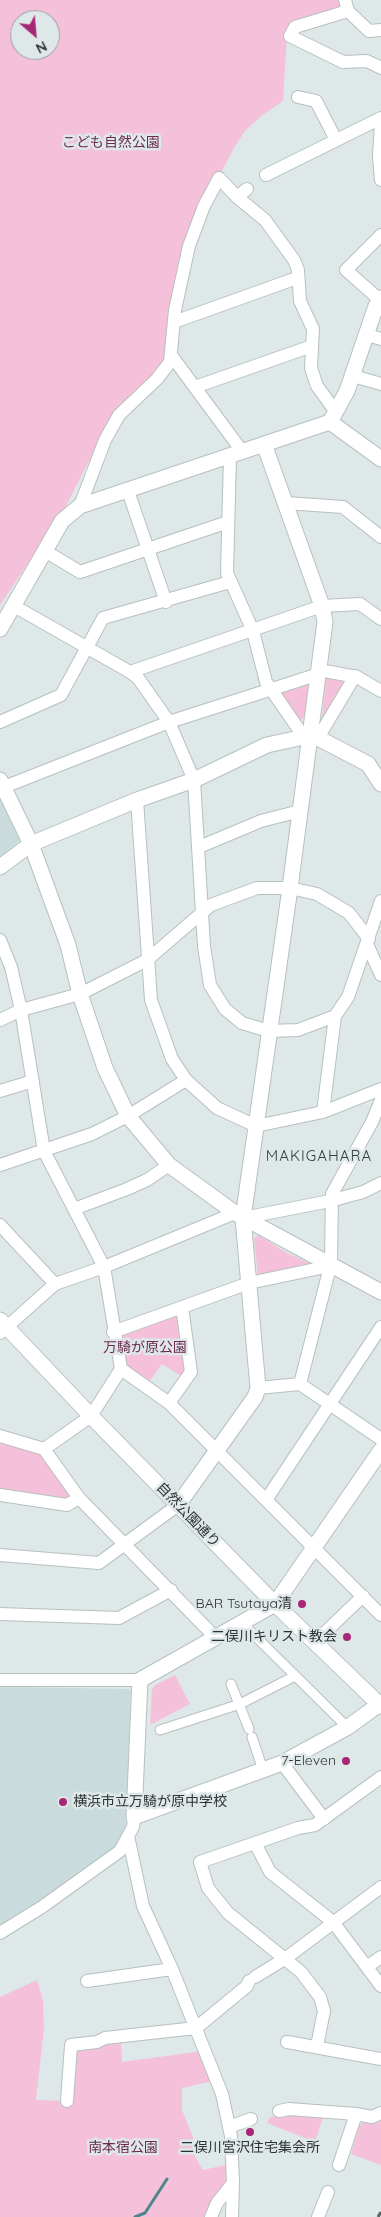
<!DOCTYPE html>
<html>
<head>
<meta charset="utf-8">
<style>
  body { margin:0 }
  #map { position:relative; width:381px; height:2217px; overflow:hidden; background:#dee8e8; font-family:Quicksand,sans-serif }
  canvas { display:block }
  .north { position:absolute; left:10px; top:10px; width:50px; height:50px; box-sizing:border-box; background:#dee8e8; border:1px solid #989fa0; border-radius:50%; rotate:153deg; font-size:14px; font-weight:700; line-height:20px; text-align:center; color:#2e3233 }
  .north::after { content:''; display:block; margin:auto; width:18px; height:22px; background:#a72776; clip-path:polygon(50% 0,100% 100%,50% 72%,0 100%) }
</style>
</head>
<body>
<div id="map">
<canvas width="381" height="2217"></canvas>
<div class="north">N</div>
</div>
<script>
const ctx = document.querySelector('canvas').getContext('2d');
ctx.lineJoin = 'round';
function paint(path, color) { ctx.fillStyle = color; ctx.fill(path, 'evenodd'); }
const poly = rows => new Path2D(rows.map(r => 'M' + r).join(''));
function trace(path, color, width, dash) { ctx.strokeStyle = color; ctx.lineWidth = width; ctx.lineCap = dash ? 'butt' : 'round'; ctx.setLineDash(dash || []); ctx.stroke(path); }
function label(font, color, halo, rows, align = 'center') {
  ctx.font = font + ' Quicksand,"Noto Sans JP",sans-serif'; ctx.lineWidth = 5; ctx.setLineDash([]); ctx.textBaseline = 'middle'; ctx.strokeStyle = halo; ctx.fillStyle = color; for (const [text, x, y, turn = 0] of rows) {
    ctx.save(); ctx.translate(x, y); ctx.rotate((+turn || 0) * Math.PI / 180); ctx.textAlign = isNaN(turn) ? turn : align; if (halo) ctx.strokeText(text, 0, 0); ctx.fillText(text, 0, 0); ctx.restore();
  }
}
paint(poly([
  [0,799,20,840,0,858],
  [0,1687,129,1689,131,1692,125,1835,122,1842,71,1881,0,1927]
]), '#c9dbdc');
paint(poly([
  [0,0,340,0,342,6,287,34,283,101,261,116,245,131,235,146,183,245,164,365,112,416,66,506,0,605],
  [20,20,50,20,50,50,20,50],
  [326,678,347,681,322,721,322,719],
  [311,681,307,716,298,721,276,694],
  [258,1235,287,1253,316,1266,258,1276,254,1239],
  [179,1312,188,1371,184,1378,162,1364,149,1382,125,1366,118,1335],
  [0,1440,42,1452,74,1497,66,1502,0,1493],
  [175,1675,190,1704,150,1725,152,1690,155,1685],
  [37,1980,43,2001,44,2028,36,2100,71,2101,75,2051,108,2042,121,2041,122,2062,203,2051,213,2081,182,2088,182,2110,193,2137,193,2153,203,2170,230,2164,230,2183,208,2217,0,2217,0,1997],
  [284,2113,323,2117,315,2142,267,2123,269,2118],
  [365,2121,375,2124,381,2121,381,2165,351,2154,359,2126]
]), '#f5c1da');
trace(poly([
  [135,2217,145,2213,167,2179]
]), '#4d868a', 3);
const pedestrian = poly([
  [242,1623,347,1727],
  [231,1684,249,1729],
  [160,1730,240,1704,295,1676],
  [252,1737,261,1764]
]);
const minor = poly([
  [345,0,348,11,369,31,381,30],
  [348,11,295,27,290,36,343,62,367,61,381,68],
  [298,97,316,101,336,140],
  [381,123,379,156,381,180],
  [266,175,381,118],
  [237,197,247,189],
  [381,235,346,270,381,301],
  [174,322,297,278],
  [367,335,381,339],
  [171,355,242,451],
  [353,376,381,384],
  [195,387,312,346],
  [230,456,227,573,253,631,266,682,304,737],
  [128,491,166,602],
  [286,503,343,507,381,537],
  [80,506,105,440,119,415,157,379,170,362,175,310,189,246,204,206,219,178,237,197,265,220,294,260,298,270,300,301,313,329,311,368,317,386,336,412],
  [45,551,80,572,228,522],
  [14,606,130,672,138,678,169,722,194,780,204,946,210,985,225,1009,242,1023,269,1031,298,1030,335,1016,348,997,381,901],
  [319,670,357,677,381,691],
  [130,672,322,606,360,604,381,619],
  [0,722,61,695,103,618,230,582],
  [318,738,355,676],
  [4,787,169,722,319,674],
  [137,800,151,1000,172,1059,186,1080,217,1108,256,1126,323,1112,381,1089],
  [199,847,261,821,300,811],
  [0,940,11,967,21,1010,44,1151,104,1267,121,1369,91,1416,44,1449,0,1436],
  [367,944,381,975],
  [0,1020,21,1010,80,994,147,960,211,905,257,888,290,888,317,894,349,913,369,939],
  [0,1091,33,1081],
  [323,1112,335,1016],
  [0,1165,92,1134,128,1116,186,1080],
  [74,1209,127,1189,147,1180,169,1165],
  [243,1218,330,1201,363,1192,381,1183],
  [0,1225,55,1284],
  [113,1332,249,1283,330,1266],
  [0,1333,55,1284,104,1267,235,1213],
  [121,1369,169,1403,381,1615],
  [300,1384,331,1263,332,1194,372,1122,381,1100],
  [258,1388,300,1384,381,1439],
  [169,1403,191,1372,182,1307],
  [44,1449,79,1498,216,1638],
  [0,1495,67,1505,79,1498],
  [266,1500,381,1327],
  [0,1555,99,1563,178,1505],
  [0,1614,119,1618,171,1590],
  [315,1642,363,1596],
  [0,1680,140,1680],
  [282,1763,324,1819],
  [128,1836,143,1906,172,1969,222,2094,231,2136,233,2183,232,2217],
  [255,1843,270,1872,333,1922,381,1986],
  [0,1933,42,1907,120,1851,133,1827,134,1817],
  [367,1967,381,1957],
  [255,1977,286,1958,381,1887],
  [87,1981,172,1969],
  [287,2042,381,2059],
  [317,2046,324,2011,320,1997,301,1972,228,1913,208,1888,200,1862,298,1828,315,1825,381,1777],
  [67,2101,71,2045,97,2042,105,2038,196,2028,247,1986,249,1981],
  [279,2111,289,2109,356,2114],
  [229,2127,251,2119],
  [339,2165,356,2114,372,2117,381,2113],
  [211,2217,217,2203,233,2183],
  [318,2217,328,2192]
]);
const tertiary = poly([
  [330,422,347,391,376,306,381,298],
  [0,629,62,521,80,506,330,422,381,459],
  [0,780,31,844,68,945,80,994,105,1068,128,1116,169,1165,235,1213,381,1292],
  [0,867,31,844,137,800,194,780,267,745,304,737,311,735,318,738,368,764,381,784],
  [0,1320,91,1416,275,1604,381,1706],
  [381,1450,275,1604,140,1680,134,1817,282,1763,348,1727,381,1703],
  [178,1505,255,1397,258,1388,243,1218,290,888,325,622,322,606,264,444]
]);
trace(pedestrian, '#b7c0c1', 11);
trace(minor, '#b7c0c1', 14);
trace(tertiary, '#b7c0c1', 17);
trace(pedestrian, '#fff', 9);
trace(minor, '#fff', 12);
trace(tertiary, '#fff', 15);
trace(poly([
  [378,2217,381,2212]
]), '#5e6465', 3, [9, 9]);
for (const [x, y, r, color] of [
  [302,1604,5,"#a72776"],
  [347,1637,5,"#a72776"],
  [346,1761,5,"#a72776"],
  [63,1802,5,"#a72776"],
  [250,2132,5,"#a72776"]
]) { const dot = new Path2D(); dot.arc(x, y, r, 0, 2 * Math.PI); ctx.fillStyle = color; ctx.fill(dot); trace(dot, '#dee8e8', 2); }
label('14px', '#6e2a51', '#dee8e8', [
  ["こども自然公園",111,143],
  ["万騎が原公園",145,1348],
  ["南本宿公園",123,2148]
]);
label('14px', '#2e3233', '#dee8e8', [
  ["自然公園通り",188,1515,46]
]);
label('14px', '#2e3233', '#dee8e8', [
  ["BAR Tsutaya清",292,1604],
  ["二俣川キリスト教会",337,1637],
  ["7-Eleven",336,1761],
  ["横浜市立万騎が原中学校",73,1802,"left"],
  ["二俣川宮沢住宅集会所",250,2148,"center"]
], 'right');
ctx.letterSpacing = '1px';
label('15px', '#363e3f', '#dee8e8', [
  ["MAKIGAHARA",319,1156]
]);
ctx.letterSpacing = '0px';
</script>
</body>
</html>
